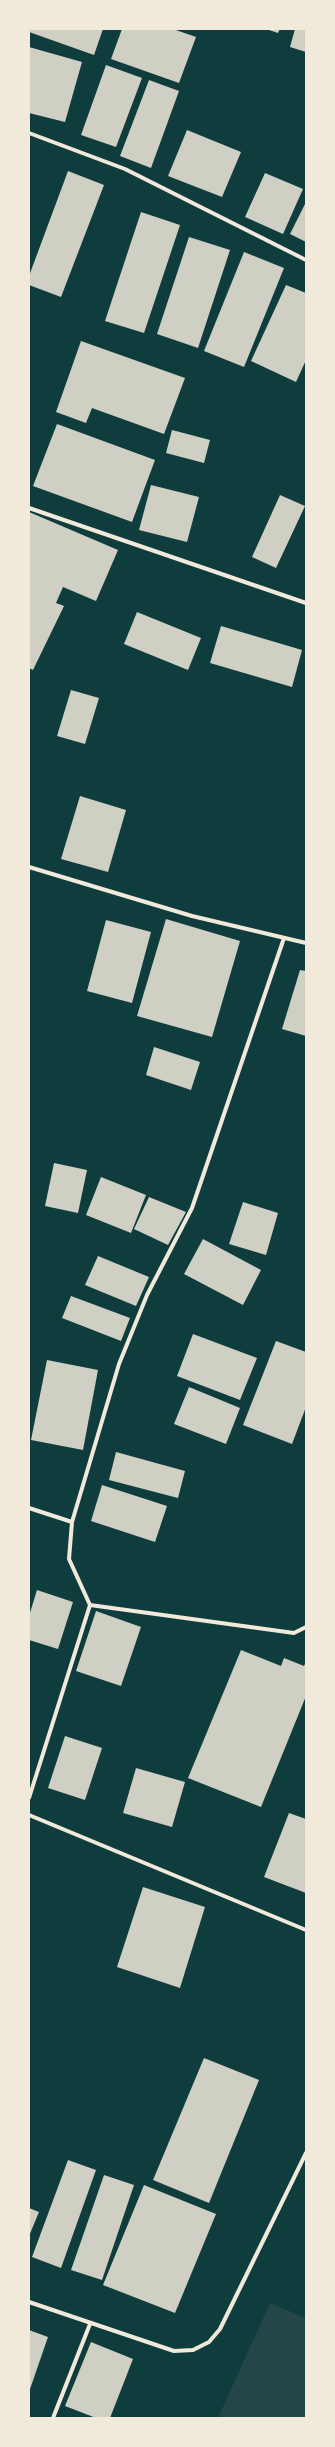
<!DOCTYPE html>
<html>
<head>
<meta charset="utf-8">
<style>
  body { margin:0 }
  #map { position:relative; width:335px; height:2447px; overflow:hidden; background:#0f3d3e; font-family:Rubik,sans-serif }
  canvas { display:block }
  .frame { position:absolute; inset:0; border:30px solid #f1e9da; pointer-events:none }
</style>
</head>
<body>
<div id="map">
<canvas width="335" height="2447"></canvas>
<div class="frame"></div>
</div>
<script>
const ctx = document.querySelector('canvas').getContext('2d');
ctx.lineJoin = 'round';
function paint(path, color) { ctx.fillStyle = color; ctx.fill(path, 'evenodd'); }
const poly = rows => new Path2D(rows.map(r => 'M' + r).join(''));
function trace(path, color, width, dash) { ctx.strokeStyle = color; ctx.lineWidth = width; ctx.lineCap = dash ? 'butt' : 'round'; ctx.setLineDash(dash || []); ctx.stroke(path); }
paint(poly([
  [270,2303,306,2318,306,2418,218,2418]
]), '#244646');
paint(poly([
  [29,29,103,29,94,55,29,32],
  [122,29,173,29,196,37,179,83,111,59],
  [266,29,280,29,278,33],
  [295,29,306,29,306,52,290,47],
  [29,47,82,62,65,122,29,113],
  [106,65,142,78,116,147,81,135],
  [149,80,179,91,151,168,120,156],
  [187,130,241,152,222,197,168,176],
  [68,171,104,185,61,297,29,285,29,276],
  [265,173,303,189,283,234,245,217],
  [306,202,306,242,290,234],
  [141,212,180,225,144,333,105,321],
  [189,237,230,250,198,348,157,334],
  [244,252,284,268,244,367,204,351],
  [286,285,306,293,306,360,296,382,251,361],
  [81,341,185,378,164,434,92,408,86,423,56,412],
  [57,424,155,460,132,522,33,486],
  [172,430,210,440,204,463,166,453],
  [151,485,199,497,187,542,139,530],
  [280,495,305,506,276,568,252,557],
  [29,512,118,550,96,601,63,587,56,603,64,606,33,670,29,668],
  [137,612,201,638,188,670,124,644],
  [221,626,302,650,292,687,210,663],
  [71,690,99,698,85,744,57,736],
  [80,796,126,810,108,872,61,859],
  [166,919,240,941,212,1037,137,1016],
  [106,920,151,932,132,1003,87,991],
  [300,970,306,971,306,1036,282,1029],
  [154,1047,200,1062,191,1090,146,1075],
  [54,1163,87,1170,78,1213,45,1206],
  [101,1177,146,1195,131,1233,86,1215],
  [149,1197,186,1212,168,1245,134,1229],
  [243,1202,278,1213,266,1255,229,1244],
  [203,1239,261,1270,243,1305,184,1274],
  [98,1256,149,1277,136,1306,85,1285],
  [71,1296,130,1318,121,1341,62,1318],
  [193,1334,257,1358,240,1400,177,1376],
  [276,1341,306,1352,306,1407,292,1444,243,1425],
  [47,1360,98,1370,83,1450,31,1440],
  [189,1387,240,1408,226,1444,174,1424],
  [116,1452,185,1471,178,1498,109,1480],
  [102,1485,167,1506,155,1542,91,1521],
  [37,1590,73,1602,58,1649,29,1640,29,1616],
  [96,1611,141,1627,121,1686,76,1671],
  [241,1650,281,1666,284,1658,304,1666,306,1662,306,1696,261,1807,188,1778],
  [65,1736,102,1748,85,1800,48,1788],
  [136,1768,185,1782,172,1827,123,1813],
  [289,1813,306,1819,306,1893,264,1877],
  [143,1887,205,1907,180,1988,117,1967],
  [204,2058,259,2080,209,2203,153,2180],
  [68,2160,96,2170,61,2268,32,2257],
  [104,2175,134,2185,102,2280,71,2270],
  [144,2185,216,2214,175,2313,103,2285],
  [29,2208,39,2212,29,2236],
  [29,2330,48,2337,29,2392],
  [91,2342,133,2359,110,2418,96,2418,65,2406]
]), '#cfcfc3');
trace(poly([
  [29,133,125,169,306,260],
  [29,508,306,603],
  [29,867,192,916,306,943],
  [29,1508,72,1522],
  [90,1605,69,1559,72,1522,119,1364,147,1295,192,1208,284,938],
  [29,1798,90,1605,294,1633,306,1627],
  [29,1815,306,1930],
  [29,2302,174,2351,193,2350,209,2342,220,2329,306,2153],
  [53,2418,90,2324]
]), '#f1e9da', 4);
</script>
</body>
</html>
